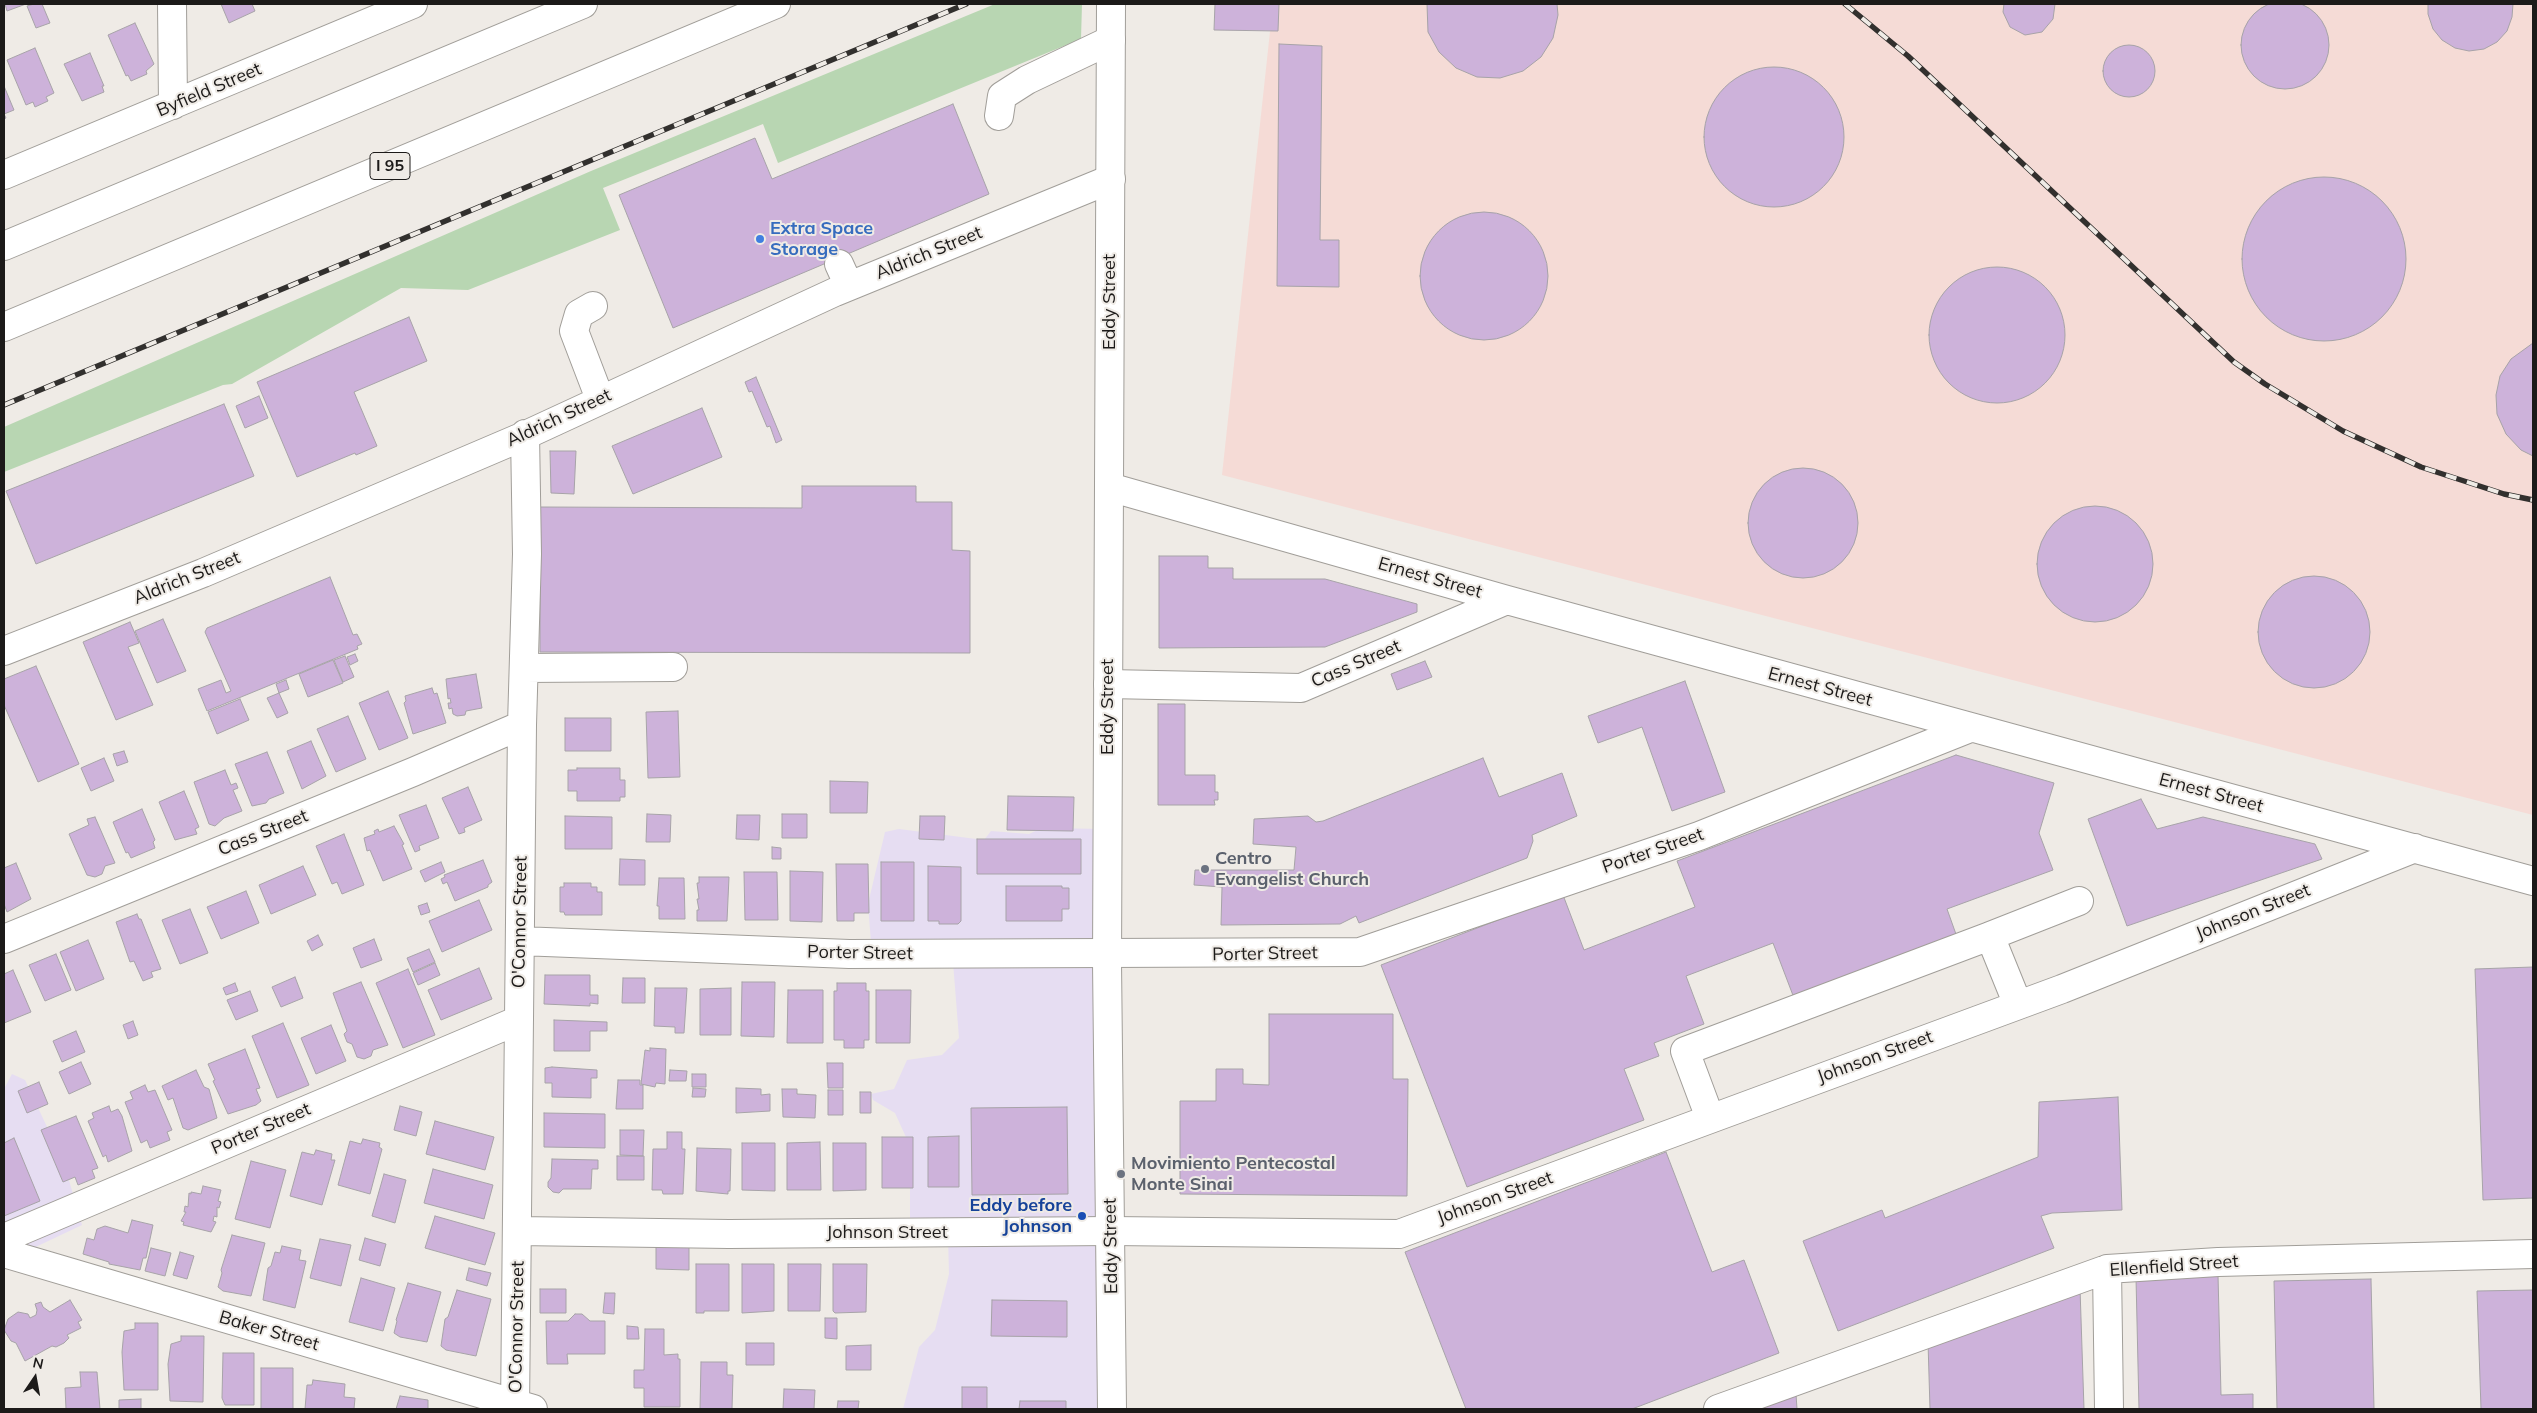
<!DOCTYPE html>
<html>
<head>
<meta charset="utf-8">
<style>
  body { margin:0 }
  #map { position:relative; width:2537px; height:1413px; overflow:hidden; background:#efebe6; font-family:Mulish,sans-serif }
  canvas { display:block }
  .frame { position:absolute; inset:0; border:5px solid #1c1a19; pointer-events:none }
  .north { position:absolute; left:10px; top:1353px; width:50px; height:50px; -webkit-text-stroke:4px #efebe6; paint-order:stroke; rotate:12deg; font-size:14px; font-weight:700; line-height:20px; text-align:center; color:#1c1a19 }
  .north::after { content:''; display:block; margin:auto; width:18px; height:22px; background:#1c1a19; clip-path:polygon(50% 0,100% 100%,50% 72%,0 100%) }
</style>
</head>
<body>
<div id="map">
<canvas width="2537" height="1413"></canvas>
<div class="frame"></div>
<div class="north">N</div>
</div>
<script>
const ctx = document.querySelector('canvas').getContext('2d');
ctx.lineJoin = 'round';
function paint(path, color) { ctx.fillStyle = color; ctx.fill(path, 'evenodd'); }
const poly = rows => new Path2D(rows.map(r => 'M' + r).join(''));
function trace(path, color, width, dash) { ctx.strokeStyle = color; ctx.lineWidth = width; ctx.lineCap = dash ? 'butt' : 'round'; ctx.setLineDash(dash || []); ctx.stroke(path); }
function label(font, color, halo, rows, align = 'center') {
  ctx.font = font + ' Mulish,sans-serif'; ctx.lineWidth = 4; ctx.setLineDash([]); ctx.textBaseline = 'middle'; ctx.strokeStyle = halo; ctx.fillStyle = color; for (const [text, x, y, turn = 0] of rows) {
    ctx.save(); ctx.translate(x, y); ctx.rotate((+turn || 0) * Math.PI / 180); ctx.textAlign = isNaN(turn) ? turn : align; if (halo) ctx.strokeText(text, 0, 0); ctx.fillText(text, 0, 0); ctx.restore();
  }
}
paint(poly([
  [1042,828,1107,829,1113,1409,903,1409,919,1347,935,1330,949,1274,948,1236,910,1228,910,1146,895,1113,873,1100,871,1094,894,1089,907,1060,942,1055,959,1038,953,962,872,955,868,904,885,832,899,829,984,840,991,831,1029,834],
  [12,1074,25,1080,64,1163,82,1225,4,1262,4,1089]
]), '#e6ddf2');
paint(poly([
  [1273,4,2533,4,2533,815,1222,475]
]), '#f5dbd6');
paint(poly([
  [995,4,1082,4,1081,39,778,163,763,124,603,188,620,230,468,290,401,288,232,384,223,385,4,472,4,427,591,171]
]), '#b8d6b2');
const building = poly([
  '2241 45a44 44 0 1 1 88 0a44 44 0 1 1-88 0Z',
  [5,4,26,4,7,11,5,4],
  [34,4,42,4,50,23,36,28,27,6,34,4],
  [221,4,252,4,255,11,229,23,221,4],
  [1215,4,1279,4,1278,31,1214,30,1215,4],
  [1427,4,1557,4,1558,15,1553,38,1541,57,1523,71,1500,78,1477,77,1456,68,1439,52,1428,32,1427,4],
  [2004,4,2055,4,2053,19,2042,32,2025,35,2010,27,2003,12,2004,4],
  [2428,4,2513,4,2512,17,2507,31,2497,42,2484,49,2469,51,2455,48,2442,40,2433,29,2428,14,2428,4],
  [135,23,154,64,146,71,147,74,131,81,128,75,126,76,108,35,135,23],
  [1279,44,1322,46,1320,240,1339,240,1339,287,1277,286,1279,44],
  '2103 71a26 26 0 1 1 52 0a26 26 0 1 1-52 0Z',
  [35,48,54,93,46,97,48,101,35,107,33,102,26,105,7,60,35,48],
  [90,53,104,86,102,86,104,92,82,101,64,64,90,53],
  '1704 137a70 70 0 1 1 140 0a70 70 0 1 1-140 0Z',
  [4,86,14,110,4,114,6,118,4,119,4,86],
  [953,104,989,194,673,328,619,195,755,138,772,179,953,104],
  '2242 259a82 82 0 1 1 164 0a82 82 0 1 1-164 0Z',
  '1420 276a64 64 0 1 1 128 0a64 64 0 1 1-128 0Z',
  '1929 335a68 68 0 1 1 136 0a68 68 0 1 1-136 0Z',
  [409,317,427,361,354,392,377,446,356,455,355,453,297,477,257,382,409,317],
  [2533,343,2533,456,2521,450,2506,434,2497,414,2496,395,2500,376,2511,359,2533,343],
  [756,377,782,440,776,443,770,426,767,427,752,391,749,392,745,382,756,377],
  [259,396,268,418,245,428,236,406,259,396],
  [224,404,254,476,36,564,6,491,224,404],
  [702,408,722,457,633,494,612,446,702,408],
  [550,451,576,451,574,494,551,493,550,451],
  '1748 523a55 55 0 1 1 110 0a55 55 0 1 1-110 0Z',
  [802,486,916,486,916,502,952,502,952,550,970,551,970,653,540,652,540,507,802,508,802,486],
  '2037 564a58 58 0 1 1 116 0a58 58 0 1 1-116 0Z',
  [1159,556,1208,556,1208,568,1233,568,1233,579,1325,579,1417,604,1417,612,1325,647,1159,648,1159,556],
  '2258 632a56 56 0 1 1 112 0a56 56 0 1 1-112 0Z',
  [330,577,353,635,357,634,362,644,357,646,358,649,207,711,198,689,221,680,226,693,231,691,205,632,207,628,330,577],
  [163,619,186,671,157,683,135,631,163,619],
  [130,622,139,643,128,647,153,705,116,720,83,642,130,622],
  [355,654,358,661,350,665,347,657,355,654],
  [345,656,354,677,343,682,334,660,345,656],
  [333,660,343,683,308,697,299,674,333,660],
  [1425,661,1432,677,1397,690,1391,674,1425,661],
  [36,666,79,764,38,782,4,705,4,679,36,666],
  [476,674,482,708,466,711,465,715,457,716,453,714,452,708,449,709,448,703,451,703,450,698,448,699,446,679,476,674],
  [286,680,289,689,279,693,276,684,286,680],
  [1685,681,1725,792,1672,811,1642,727,1598,743,1588,716,1685,681],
  [432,688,434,694,437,693,446,723,413,734,404,703,406,701,405,696,432,688],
  [388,691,408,738,379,750,359,703,388,691],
  [279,693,288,713,277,718,267,698,279,693],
  [240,699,249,720,217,734,208,712,240,699],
  [1158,704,1185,704,1185,775,1215,775,1215,792,1218,792,1218,800,1214,800,1215,805,1158,805,1158,704],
  [678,711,680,777,648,778,646,712,678,711],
  [348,716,366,759,336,772,317,729,348,716],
  [565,718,611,718,611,751,565,751,565,718],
  [311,741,326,776,302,789,287,751,311,741],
  [124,751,128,762,117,766,113,754,124,751],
  [267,752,284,793,269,799,266,803,252,806,235,764,267,752],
  [1956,755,2054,783,2039,833,2053,870,1947,909,1957,937,1794,998,1773,943,1686,976,1704,1024,1654,1043,1659,1056,1624,1069,1644,1120,1467,1187,1381,965,1563,895,1584,950,1695,907,1677,861,1956,755],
  [104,758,114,781,91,791,81,768,104,758],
  [1483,758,1499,797,1562,773,1577,816,1532,835,1533,841,1527,858,1359,923,1356,916,1340,924,1221,925,1222,887,1194,885,1195,870,1294,870,1296,847,1253,844,1254,819,1308,816,1316,822,1323,821,1483,758],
  [577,768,620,768,620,780,625,780,625,797,620,797,620,801,577,801,577,791,568,791,568,770,577,770,577,768],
  [225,770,231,785,236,783,238,788,233,790,242,811,224,818,215,826,209,824,194,782,225,770],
  [830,781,868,782,867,813,830,813,830,781],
  [468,787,482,820,464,828,465,832,459,834,442,798,468,787],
  [184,791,199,827,195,829,197,834,175,840,159,802,184,791],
  [1008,796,1074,797,1073,831,1007,830,1008,796],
  [2141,799,2157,829,2203,817,2315,844,2322,859,2127,926,2088,819,2141,799],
  [426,805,439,838,419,846,420,850,415,852,399,815,426,805],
  [142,809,155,840,153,842,155,848,131,858,128,852,126,853,113,822,142,809],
  [647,814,671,815,670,842,646,842,647,814],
  [782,814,807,814,807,838,782,838,782,814],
  [737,815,760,815,759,840,736,839,737,815],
  [565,816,612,817,612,849,565,849,565,816],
  [920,816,945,816,944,840,919,839,920,816],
  [95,817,115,863,105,866,102,874,95,877,87,875,69,834,89,825,87,819,95,817],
  [394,826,404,844,402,845,412,869,383,881,370,850,367,851,364,838,375,834,374,831,378,829,379,832,394,826],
  [344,834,364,885,342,894,337,882,332,884,316,846,344,834],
  [977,839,1081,839,1081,874,977,874,977,839],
  [772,847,781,848,781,859,772,859,772,847],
  [620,859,645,860,645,885,619,885,620,859],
  [483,860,492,882,488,885,488,887,455,901,447,882,443,884,441,879,445,877,444,875,483,860],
  [441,862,445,872,425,882,420,871,441,862],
  [881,862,914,862,914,921,881,921,881,862],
  [16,863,31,899,7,912,4,904,4,868,16,863],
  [836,864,868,864,869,913,854,913,854,921,837,921,836,864],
  [303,866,316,895,271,914,259,885,303,866],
  [928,866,961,867,961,921,958,924,939,924,939,921,928,921,928,866],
  [790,871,823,872,822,922,790,921,790,871],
  [744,872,777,872,778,920,745,920,744,872],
  [699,877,729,877,727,921,697,921,697,910,699,910,697,899,699,899,697,883,699,883,699,877],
  [659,878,684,878,685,919,659,919,659,906,657,906,659,878],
  [564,883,591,883,591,887,597,887,597,892,602,892,602,915,565,915,564,912,560,912,560,887,564,887,564,883],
  [1006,886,1062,886,1062,888,1069,888,1069,909,1062,909,1062,921,1006,921,1006,886],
  [246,891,259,923,221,939,207,907,246,891],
  [479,900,492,930,442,952,429,921,479,900],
  [427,903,430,912,421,915,418,906,427,903],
  [190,909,208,953,180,964,162,920,190,909],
  [137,914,139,919,141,919,161,969,151,972,153,977,143,981,134,961,130,962,116,922,137,914],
  [318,935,323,945,312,951,307,941,318,935],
  [374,939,382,960,361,968,353,948,374,939],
  [88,940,104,979,76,991,60,952,88,940],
  [429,949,435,962,413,972,407,958,429,949],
  [56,954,71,990,45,1001,29,965,56,954],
  [435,963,440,975,418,985,413,973,435,963],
  [2533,967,2533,1198,2483,1200,2475,969,2533,967],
  [479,968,492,999,441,1020,428,990,479,968],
  [408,969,435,1035,403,1048,376,983,408,969],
  [13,970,31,1012,4,1023,4,974,13,970],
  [545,975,590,975,590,995,598,995,598,1004,590,1003,590,1006,544,1004,545,975],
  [295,977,303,998,281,1007,272,987,295,977],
  [623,978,645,978,645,1003,622,1003,623,978],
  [361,982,388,1045,373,1050,371,1056,364,1059,357,1057,352,1044,347,1042,344,1034,347,1031,333,993,361,982],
  [742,982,775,982,774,1037,741,1036,742,982],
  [235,983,238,991,226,995,223,988,235,983],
  [837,983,866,983,866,991,869,991,869,1040,864,1040,864,1048,844,1048,844,1040,834,1040,834,991,837,991,837,983],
  [655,988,687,988,684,1033,675,1033,675,1027,654,1026,655,988],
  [731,988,731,1035,700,1035,700,989,731,988],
  [788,990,823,990,823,1043,787,1043,788,990],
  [876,990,911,990,910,1043,876,1043,876,990],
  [250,991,258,1011,236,1020,227,1000,250,991],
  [1269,1014,1393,1014,1393,1079,1408,1079,1407,1196,1180,1194,1180,1101,1216,1101,1216,1069,1243,1069,1243,1084,1269,1085,1269,1014],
  [554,1020,607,1022,607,1031,590,1031,590,1051,554,1051,554,1020],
  [133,1021,138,1035,128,1039,123,1025,133,1021],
  [283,1023,309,1085,277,1098,252,1036,283,1023],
  [331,1025,346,1061,316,1074,301,1038,331,1025],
  [76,1031,85,1052,62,1062,53,1041,76,1031],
  [650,1048,666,1049,665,1084,656,1083,655,1087,641,1084,645,1050,650,1051,650,1048],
  [245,1049,260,1088,256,1089,261,1101,256,1105,228,1114,213,1081,215,1080,208,1064,245,1049],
  [81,1062,91,1084,69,1094,59,1072,81,1062],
  [827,1063,843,1063,843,1088,828,1088,827,1063],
  [552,1067,597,1070,597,1078,591,1078,591,1098,552,1097,552,1083,545,1083,545,1068,552,1067],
  [196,1070,204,1087,209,1089,217,1118,188,1130,183,1128,173,1098,168,1100,162,1086,196,1070],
  [670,1070,687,1071,686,1081,669,1081,670,1070],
  [692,1074,706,1074,706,1087,692,1087,692,1074],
  [618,1080,640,1080,640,1085,643,1085,643,1109,616,1109,618,1080],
  [39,1082,48,1104,27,1113,18,1091,39,1082],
  [145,1085,148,1092,155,1090,172,1130,167,1132,170,1140,150,1148,147,1140,141,1143,125,1102,133,1099,130,1092,145,1085],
  [693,1088,706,1089,705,1097,692,1097,693,1088],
  [736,1088,761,1089,761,1095,770,1094,770,1111,736,1113,736,1088],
  [782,1089,797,1089,797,1094,816,1095,815,1118,783,1117,782,1089],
  [828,1090,843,1090,843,1115,828,1115,828,1090],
  [860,1092,871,1092,871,1113,860,1113,860,1092],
  [2118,1097,2122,1210,2052,1213,2041,1216,2054,1248,1838,1331,1803,1241,1882,1210,1885,1218,2038,1157,2039,1102,2118,1097],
  [109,1106,111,1112,118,1109,122,1116,132,1151,108,1162,106,1155,103,1157,88,1121,94,1118,92,1113,109,1106],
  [400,1106,422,1112,416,1136,394,1130,400,1106],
  [1067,1107,1068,1194,972,1195,971,1108,1067,1107],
  [544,1113,605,1114,605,1148,544,1147,544,1113],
  [76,1116,98,1168,92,1170,95,1178,78,1185,75,1177,63,1182,41,1130,76,1116],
  [435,1121,494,1137,485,1170,426,1154,435,1121],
  [620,1130,644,1130,643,1156,620,1155,620,1130],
  [667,1132,682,1132,682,1149,685,1149,683,1194,663,1194,662,1190,652,1190,653,1149,667,1149,667,1132],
  [959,1136,959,1187,928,1187,928,1137,959,1136],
  [882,1137,913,1137,913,1188,882,1188,882,1137],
  [14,1138,40,1201,4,1216,4,1143,14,1138],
  [363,1139,380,1143,379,1147,382,1149,370,1194,338,1185,350,1141,361,1144,363,1139],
  [820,1142,821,1190,787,1190,787,1143,820,1142],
  [742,1143,775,1143,775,1191,742,1190,742,1143],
  [833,1143,866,1143,866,1190,833,1191,833,1143],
  [697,1148,731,1149,730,1191,728,1191,728,1194,696,1191,697,1148],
  [316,1150,332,1154,331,1160,335,1160,322,1205,290,1196,302,1152,314,1155,316,1150],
  [1666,1152,1712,1272,1744,1260,1779,1353,1632,1409,1466,1409,1405,1252,1666,1152],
  [617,1156,644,1156,644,1180,617,1180,617,1156],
  [552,1159,598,1160,598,1169,592,1169,591,1189,563,1189,559,1193,553,1192,548,1187,548,1182,551,1178,552,1159],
  [251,1161,286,1170,270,1228,235,1219,251,1161],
  [433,1169,493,1185,484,1219,424,1203,433,1169],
  [384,1174,406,1180,395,1223,372,1216,384,1174],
  [203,1186,221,1190,218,1201,221,1202,219,1208,217,1207,217,1217,214,1216,213,1221,216,1222,211,1232,183,1225,184,1222,181,1221,186,1212,184,1212,185,1206,188,1207,189,1193,191,1194,191,1192,201,1194,203,1186],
  [435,1216,495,1233,485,1265,425,1248,435,1216],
  [132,1220,153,1225,146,1258,143,1258,140,1270,109,1264,109,1262,83,1254,87,1238,94,1240,97,1229,105,1226,128,1233,132,1220],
  [232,1235,265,1243,251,1296,223,1291,218,1287,222,1273,221,1270,232,1235],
  [365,1238,386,1244,380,1266,359,1260,365,1238],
  [320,1239,351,1245,341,1286,310,1278,320,1239],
  [282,1246,301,1250,299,1260,306,1261,295,1308,263,1300,268,1268,271,1266,275,1252,280,1253,282,1246],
  [656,1247,689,1247,689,1270,656,1269,656,1247],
  [151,1248,171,1253,165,1276,145,1271,151,1248],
  [180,1252,194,1256,187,1279,173,1275,180,1252],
  [696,1264,729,1264,729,1311,704,1311,704,1313,696,1313,696,1264],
  [742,1264,774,1264,774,1311,742,1313,742,1264],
  [788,1264,821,1264,820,1311,788,1311,788,1264],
  [833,1264,867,1264,866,1312,835,1313,833,1311,833,1264],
  [469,1268,491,1273,487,1286,466,1280,469,1268],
  [2218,1275,2221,1395,2253,1394,2253,1409,2139,1409,2136,1278,2218,1275],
  [361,1278,395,1288,383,1331,349,1322,361,1278],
  [2371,1279,2374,1409,2277,1409,2274,1281,2371,1279],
  [408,1283,441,1292,427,1342,400,1337,394,1333,397,1321,396,1320,408,1283],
  [2080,1288,2084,1409,1930,1409,1928,1342,2080,1288],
  [540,1289,566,1289,566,1313,540,1313,540,1289],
  [457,1290,491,1299,476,1356,446,1350,441,1346,445,1319,448,1317,457,1290],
  [2533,1290,2533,1409,2481,1409,2477,1291,2533,1290],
  [605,1293,615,1293,614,1314,603,1313,605,1293],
  [70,1300,82,1320,78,1322,81,1328,67,1335,69,1338,64,1343,56,1347,52,1346,25,1361,16,1343,11,1341,4,1330,8,1319,18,1312,28,1314,30,1318,36,1315,37,1310,35,1304,41,1302,43,1307,50,1312,70,1300],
  [992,1300,1067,1301,1067,1337,991,1336,992,1300],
  [575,1314,582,1314,590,1321,605,1321,605,1354,567,1354,568,1364,547,1364,546,1321,568,1321,575,1314],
  [825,1318,837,1318,837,1339,825,1338,825,1318],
  [135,1323,158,1323,158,1390,124,1390,122,1352,124,1331,135,1329,135,1323],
  [627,1326,638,1327,639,1339,627,1339,627,1326],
  [645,1329,664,1329,664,1355,678,1354,678,1359,680,1359,680,1407,644,1407,644,1388,634,1388,634,1370,644,1370,645,1329],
  [181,1336,204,1336,203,1402,170,1401,168,1364,171,1344,181,1341,181,1336],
  [746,1343,774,1343,774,1365,746,1365,746,1343],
  [871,1345,871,1370,846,1370,846,1346,871,1345],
  [223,1353,254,1353,254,1405,225,1405,222,1398,223,1353],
  [701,1362,727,1362,727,1375,733,1375,732,1409,700,1409,701,1362],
  [261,1368,293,1368,293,1409,261,1409,261,1368],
  [80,1372,97,1372,100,1409,66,1409,65,1388,81,1387,80,1372],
  [313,1380,345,1384,344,1397,355,1398,354,1409,305,1409,307,1385,312,1385,313,1380],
  [962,1387,987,1387,987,1409,962,1409,962,1387],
  [784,1389,815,1390,814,1409,783,1409,784,1389],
  [1796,1394,1797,1409,1757,1409,1796,1394],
  [400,1396,428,1400,428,1409,396,1409,400,1396],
  [141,1399,141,1409,119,1409,119,1400,141,1399],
  [838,1401,859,1401,858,1409,837,1409,838,1401],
  [1020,1401,1066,1401,1066,1409,1019,1409,1020,1401]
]);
paint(building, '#cdb2da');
trace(building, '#a7a3a8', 1);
const minor = poly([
  [172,4,173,105],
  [999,116,1002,96,1027,80,1111,40],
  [4,175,413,4],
  [839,264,849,286],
  [593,306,579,314,574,331,600,399],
  [1109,487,1507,600,2533,881],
  [4,651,203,573,517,439,835,292,1111,179],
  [525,668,673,667],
  [1108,684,1301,688,1507,600],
  [4,939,413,772,522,725],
  [520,941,849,954,1360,952,1699,836,1970,728],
  [2018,1005,1990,936,2079,901],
  [1710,1118,1685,1051,1990,936],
  [518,1231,729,1234,1111,1231,1399,1234,2062,989,2415,848],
  [4,1238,519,1020],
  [4,1253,533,1409],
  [2107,1269,2109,1409],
  [515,1409,522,725,527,554,525,434],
  [1718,1409,2107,1269,2218,1262,2533,1254]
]);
const major = poly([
  [1111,4,1107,962,1112,1409]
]);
const highway = poly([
  [4,246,583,4],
  [4,327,776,4]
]);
trace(minor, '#a19e99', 30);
trace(major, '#a19e99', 30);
trace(highway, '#a19e99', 30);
trace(minor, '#fff', 28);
trace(major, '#fff', 28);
trace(highway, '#fff', 28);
const rail = poly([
  [1845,4,1908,56,2234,362,2265,384,2343,431,2421,467,2504,494,2533,500],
  [4,405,966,4]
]);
trace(rail, '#32302e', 5.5);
trace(rail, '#efebe6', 4, [11]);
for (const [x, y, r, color] of [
  [760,239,5,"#3f7fe0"],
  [1205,869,5,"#6b7280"],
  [1121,1174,5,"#6b7280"],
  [1082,1216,5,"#1a4fb4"]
]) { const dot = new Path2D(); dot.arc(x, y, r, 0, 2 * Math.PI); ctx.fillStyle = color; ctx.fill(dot); trace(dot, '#efebe6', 2); }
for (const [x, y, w] of [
  [390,166,40]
]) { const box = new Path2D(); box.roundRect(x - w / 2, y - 13.5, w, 27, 4); ctx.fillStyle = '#efebe6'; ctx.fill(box); trace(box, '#1c1a19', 1); }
label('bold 16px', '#1c1a19', null, [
  ["I 95",390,166]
]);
label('18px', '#1c1a19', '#efebe6', [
  ["Byfield Street",209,90,-23],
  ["Aldrich Street",929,253,-22],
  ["Eddy Street",1110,302,-90],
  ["Aldrich Street",559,418,-25],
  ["Aldrich Street",187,578,-22],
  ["Ernest Street",1430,578,16],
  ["Cass Street",1356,664,-23],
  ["Ernest Street",1820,687,15],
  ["Eddy Street",1108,707,-90],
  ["Ernest Street",2211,793,15],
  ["Cass Street",263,833,-22],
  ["Porter Street",1653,851,-19],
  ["Johnson Street",2253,912,-22],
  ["O'Connor Street",520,922,-89],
  ["Porter Street",860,953,1],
  ["Porter Street",1265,954,-1],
  ["Johnson Street",1875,1057,-20],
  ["Porter Street",261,1129,-23],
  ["Johnson Street",1495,1198,-20],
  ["Johnson Street",887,1233],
  ["Eddy Street",1111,1246,-91],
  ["Ellenfield Street",2174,1266,-4],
  ["O'Connor Street",517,1327,-89],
  ["Baker Street",269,1331,16]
]);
label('bold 18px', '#366cbe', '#efebe6', [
  ["Extra Space",770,229],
  ["Storage",770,250]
], 'left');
label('bold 18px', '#5b616d', '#efebe6', [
  ["Centro",1215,859],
  ["Evangelist Church",1215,880],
  ["Movimiento Pentecostal",1131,1164],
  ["Monte Sinai",1131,1185]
], 'left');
label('bold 18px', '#164399', '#efebe6', [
  ["Eddy before",1072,1206],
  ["Johnson",1072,1227]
], 'right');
</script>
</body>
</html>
